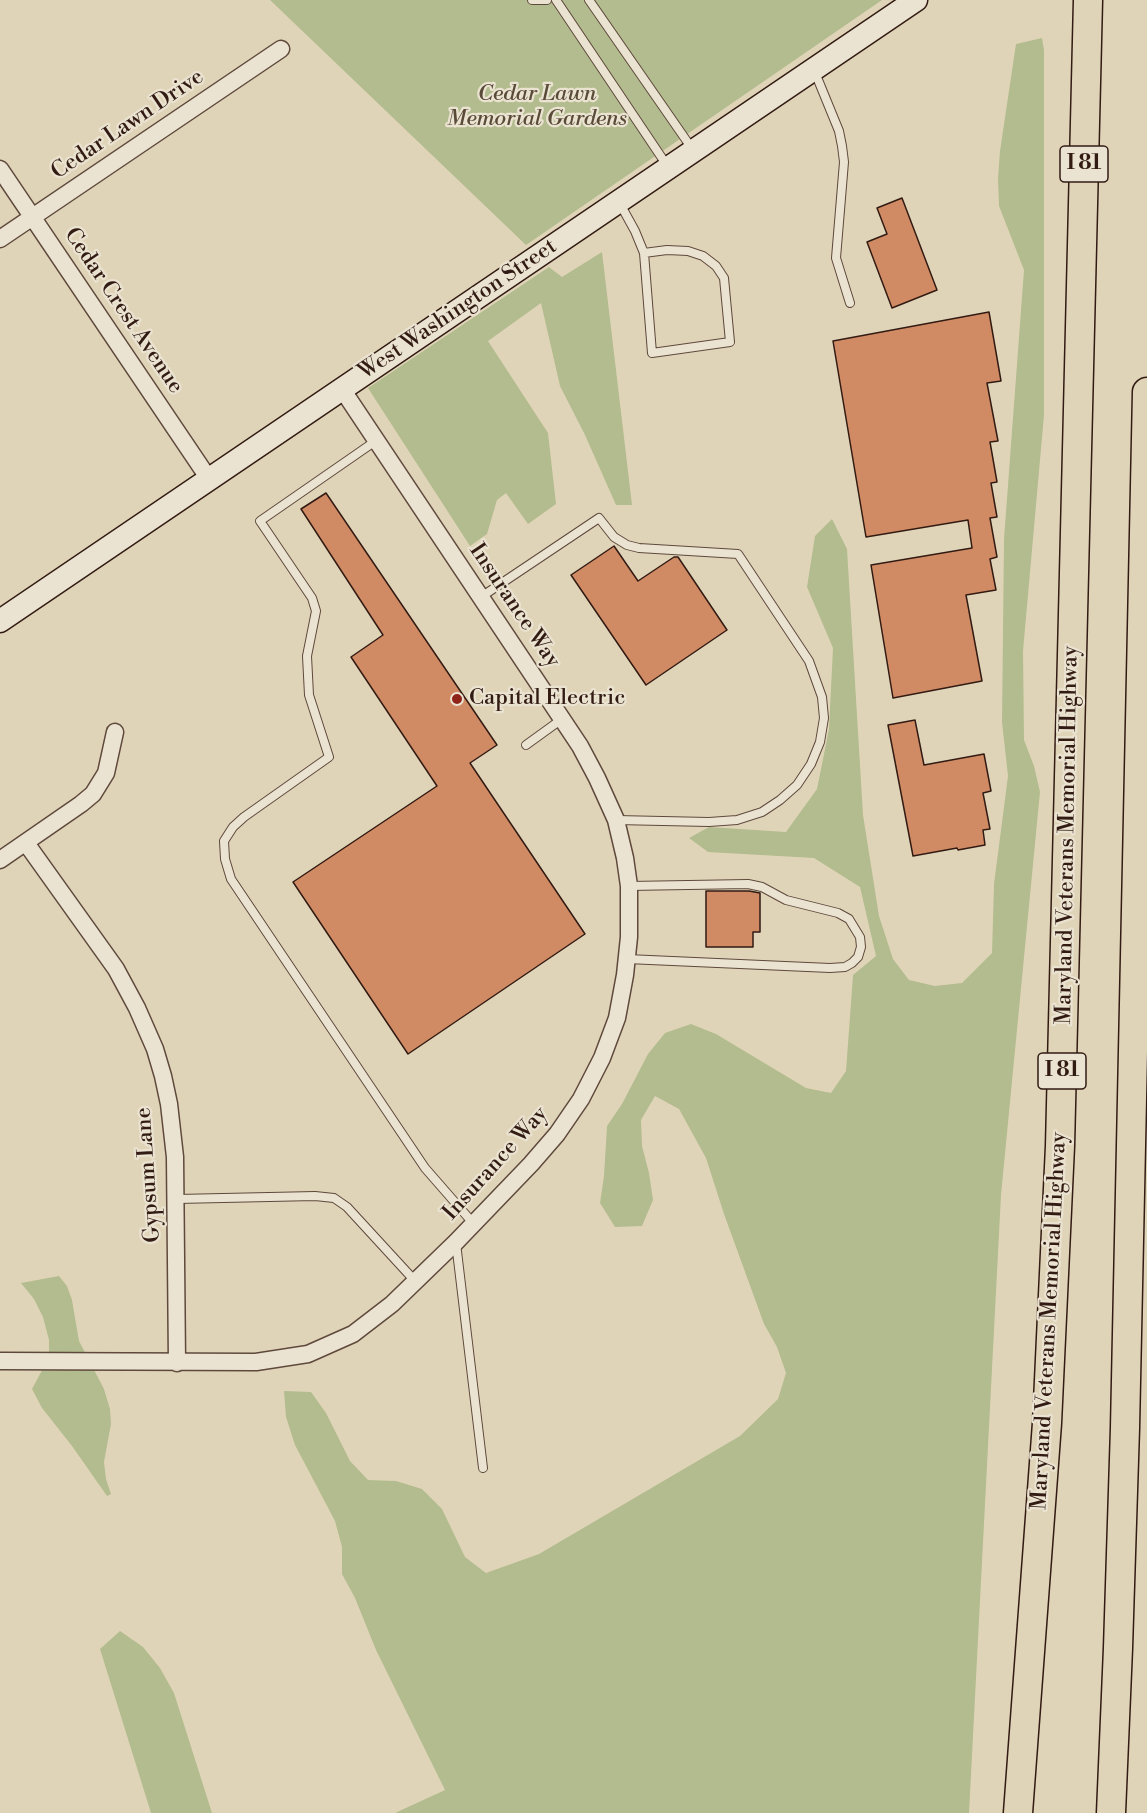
<!DOCTYPE html>
<html>
<head>
<meta charset="utf-8">
<style>
  body { margin:0 }
  canvas { display:block; background:#e0d4b8 }
</style>
</head>
<body>
<canvas width="1147" height="1813"></canvas>
<script>
const ctx = document.querySelector('canvas').getContext('2d');
ctx.lineJoin = 'round';
function paint(path, color) { ctx.fillStyle = color; ctx.fill(path, 'evenodd'); }
const poly = rows => new Path2D(rows.map(r => 'M' + r).join(''));
function trace(path, color, width, dash) { ctx.strokeStyle = color; ctx.lineWidth = width; ctx.lineCap = dash ? 'butt' : 'round'; ctx.setLineDash(dash || []); ctx.stroke(path); }
function label(font, color, halo, rows, align = 'center') {
  ctx.font = font + ' "Libre Bodoni",serif'; ctx.lineWidth = 4.5; ctx.setLineDash([]); ctx.textBaseline = 'middle'; ctx.strokeStyle = halo; ctx.fillStyle = color; for (const [text, x, y, turn = 0] of rows) {
    ctx.save(); ctx.translate(x, y); ctx.rotate((+turn || 0) * Math.PI / 180); ctx.textAlign = isNaN(turn) ? turn : align; if (halo) ctx.strokeText(text, 0, 0); ctx.fillText(text, 0, 0); ctx.restore();
  }
}
paint(poly([
  [270,0,882,0,526,245],
  [1042,38,1044,50,1044,415,1023,651,1024,740,1034,766,1040,792,1001,1195,969,1813,395,1813,445,1790,376,1650,355,1598,342,1574,342,1547,335,1521,295,1445,286,1417,284,1391,311,1392,326,1413,350,1461,368,1480,396,1481,422,1489,442,1509,465,1557,486,1573,539,1554,740,1436,778,1399,786,1373,777,1347,764,1324,724,1214,706,1158,679,1109,655,1096,641,1120,642,1146,649,1173,653,1200,642,1226,615,1227,600,1203,604,1176,607,1126,622,1104,648,1054,665,1033,691,1024,716,1034,806,1088,831,1093,846,1071,853,975,876,956,860,887,814,858,708,852,689,838,709,827,786,832,817,789,829,729,833,648,807,587,815,536,832,519,847,549,863,815,879,916,893,959,909,980,935,986,962,983,992,953,994,884,1008,776,1002,722,1004,539,1024,270,999,206,998,179,1000,151,1016,44],
  [602,252,632,505,616,505,585,435,560,386,541,303,488,341,548,433,556,504,528,524,506,493,497,500,487,534,470,546,368,388,549,267,562,277],
  [59,1276,67,1286,72,1300,79,1341,104,1389,110,1409,111,1424,104,1462,106,1479,111,1494,107,1496,72,1446,42,1408,32,1389,49,1357,49,1340,43,1317,34,1299,21,1283],
  [120,1631,143,1647,160,1668,174,1693,212,1813,151,1813,100,1649]
]), '#b3bc8e');
const building = poly([
  [902,198,937,290,892,308,867,242,887,234,877,208,902,198],
  [989,312,1001,381,987,383,998,441,990,442,997,482,991,483,997,517,990,518,997,557,990,559,996,590,966,595,982,681,893,698,871,565,972,548,968,520,866,537,833,341,989,312],
  [326,493,497,745,470,763,585,934,408,1054,293,882,437,786,351,657,383,635,301,509,326,493],
  [614,546,638,581,674,557,678,557,727,630,646,685,571,575,614,546],
  [915,720,924,765,984,754,991,791,983,793,990,829,983,830,985,845,958,850,957,848,913,856,888,725,915,720],
  [706,891,749,891,760,893,760,932,753,932,753,947,706,947,706,891]
]);
paint(building, '#d18b64');
trace(building, '#321b13', 1.5);
const lane = poly([
  [532,0,547,0],
  [556,0,668,167],
  [589,0,693,150],
  [814,70,839,131,842,146,844,162,836,258,850,303],
  [619,202,635,231,644,253,667,250,688,251,703,256,716,266,724,278,730,342,652,353,644,253],
  [377,440,260,521,312,598,316,611,307,656,309,695,329,757,244,817,233,827,224,841,225,859,231,879,425,1168,473,1223],
  [481,597,599,518,614,537,627,545,639,548,738,554,809,661,822,697,824,718,820,742,811,764,797,785,780,800,762,812,737,820,709,822,616,820],
  [526,745,562,719],
  [627,959,830,968,845,967,852,963,858,957,861,947,860,937,849,919,838,913,786,900,762,887,748,884,629,886],
  [177,1199,315,1196,334,1198,347,1207,415,1281],
  [456,1243,483,1468]
]);
const street = poly([
  [0,169,209,479],
  [0,239,281,49],
  [26,843,116,969,137,1008,155,1049,163,1076,169,1104,175,1157,177,1363],
  [0,860,81,804,93,794,106,773,115,732],
  [0,1361,256,1362,308,1354,353,1334,392,1304,456,1242,531,1164,557,1134,581,1099,602,1058,617,1018,625,975,629,937,629,886,625,858,616,820,597,778,580,746,342,389]
]);
const secondary = poly([
  [0,621,916,0]
]);
const highway = poly([
  [1018,1813,1047,1423,1060,1146,1088,0],
  [1111,1813,1118,1648,1125,1428,1147,392]
]);
trace(lane, '#5e493c', 10);
trace(street, '#5e493c', 19);
trace(secondary, '#321b13', 25);
trace(highway, '#321b13', 31);
trace(lane, '#ebe3d1', 8);
trace(street, '#ebe3d1', 16);
trace(secondary, '#ebe3d1', 22);
trace(highway, '#e0d4b8', 28);
for (const [x, y, r, color] of [
  [457,699,6,"#8f2418"]
]) { const dot = new Path2D(); dot.arc(x, y, r, 0, 2 * Math.PI); ctx.fillStyle = color; ctx.fill(dot); trace(dot, '#ebe3d1', 2); }
for (const [x, y, w] of [
  [1084,164,48],
  [1062,1071,48]
]) { const box = new Path2D(); box.roundRect(x - w / 2, y - 18, w, 36, 4.5); ctx.fillStyle = '#ebe3d1'; ctx.fill(box); trace(box, '#321b13', 1.5); }
label('bold 21px', '#321b13', null, [
  ["I 81",1084,164],
  ["I 81",1062,1071]
]);
label('italic 22px', '#594b38', '#ebe3d1', [
  ["Cedar Lawn",537,95],
  ["Memorial Gardens",537,120]
]);
label('22px', '#321b13', '#ebe3d1', [
  ["Cedar Lawn Drive",128,125,-34],
  ["West Washington Street",458,310,-34],
  ["Cedar Crest Avenue",123,311,56],
  ["Insurance Way",514,606,56],
  ["Maryland Veterans Memorial Highway",1068,835,-89],
  ["Insurance Way",496,1164,-48],
  ["Gypsum Lane",149,1175,-94],
  ["Maryland Veterans Memorial Highway",1050,1321,-87]
]);
label('22px', '#321b13', '#ebe3d1', [
  ["Capital Electric",469,699]
], 'left');
</script>
</body>
</html>
